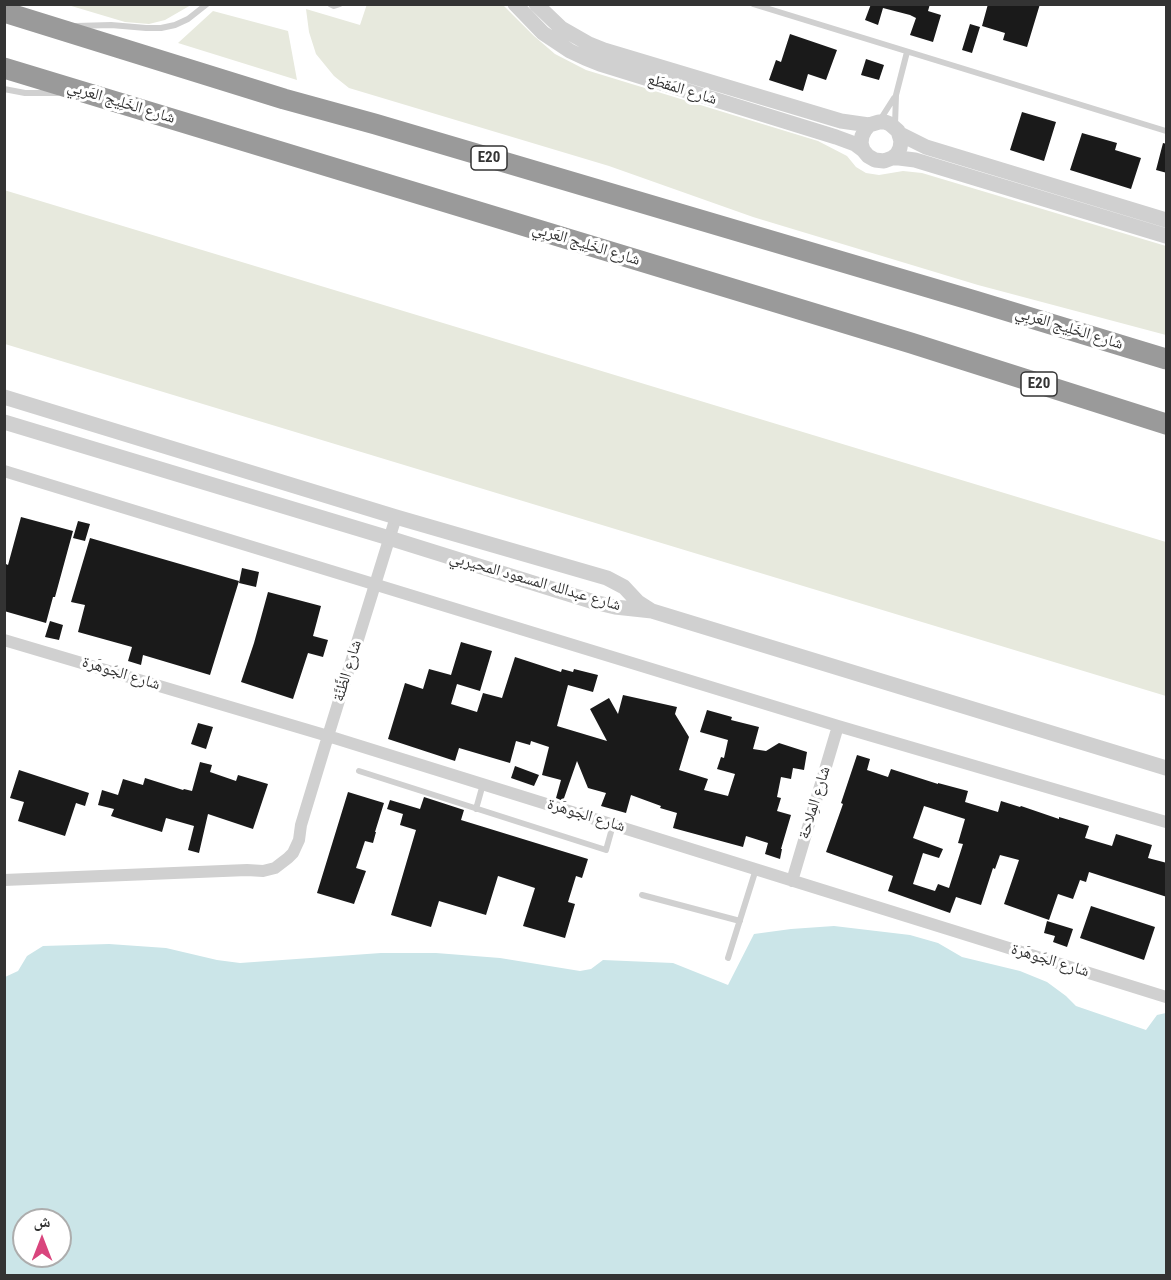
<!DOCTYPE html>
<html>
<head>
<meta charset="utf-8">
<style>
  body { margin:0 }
  #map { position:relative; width:1171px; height:1280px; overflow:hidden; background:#fff; font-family:"Roboto Condensed","Noto Naskh Arabic",sans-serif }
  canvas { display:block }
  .frame { position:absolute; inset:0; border:6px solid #333; pointer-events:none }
  .north { position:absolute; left:12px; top:1208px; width:60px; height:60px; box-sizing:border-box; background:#fff; border:2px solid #adadad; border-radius:50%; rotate:0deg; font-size:16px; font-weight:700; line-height:24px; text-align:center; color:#333 }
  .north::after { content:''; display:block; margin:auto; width:21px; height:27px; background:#d9457d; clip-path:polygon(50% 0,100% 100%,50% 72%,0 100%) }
</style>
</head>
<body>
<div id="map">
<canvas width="1171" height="1280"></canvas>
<div class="frame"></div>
<div class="north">ش</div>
</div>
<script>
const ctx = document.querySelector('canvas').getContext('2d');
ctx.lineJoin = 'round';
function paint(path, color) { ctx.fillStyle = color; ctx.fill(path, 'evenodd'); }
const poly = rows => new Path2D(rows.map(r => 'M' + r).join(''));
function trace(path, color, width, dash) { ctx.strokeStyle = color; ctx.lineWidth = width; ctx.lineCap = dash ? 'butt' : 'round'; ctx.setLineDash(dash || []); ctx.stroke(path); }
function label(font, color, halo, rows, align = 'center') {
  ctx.font = font + ' "Roboto Condensed","Noto Naskh Arabic",sans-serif'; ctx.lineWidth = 6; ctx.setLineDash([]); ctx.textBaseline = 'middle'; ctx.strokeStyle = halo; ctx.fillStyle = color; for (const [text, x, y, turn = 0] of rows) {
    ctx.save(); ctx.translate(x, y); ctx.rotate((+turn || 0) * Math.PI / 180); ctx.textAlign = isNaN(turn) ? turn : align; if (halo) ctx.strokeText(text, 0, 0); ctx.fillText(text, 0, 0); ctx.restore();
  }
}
paint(poly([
  [189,4,191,5,165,20,149,24,125,22,68,5],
  [367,4,503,5,534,36,555,54,586,70,818,141,847,156,856,167,866,173,879,175,903,171,922,173,1166,246,1166,335,978,285,753,217,609,166,349,88,334,76,316,54,309,32,306,9,360,25],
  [213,11,288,31,297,80,178,43],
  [4,190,1166,542,1166,696,5,344]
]), '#e7e9dd');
paint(poly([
  [834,926,910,935,938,943,962,957,1020,971,1047,982,1066,996,1076,1006,1146,1030,1157,1015,1166,1013,1166,1275,5,1275,5,977,18,971,27,956,43,946,109,944,166,948,217,960,240,963,381,953,436,953,500,958,580,971,591,969,603,960,673,963,728,985,754,934,791,929],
  [24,1220,60,1220,60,1256,24,1256]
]), '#cbe5e8');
paint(poly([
  [871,4,930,4,928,11,941,15,933,42,910,35,916,18,910,15,883,8,878,25,865,20],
  [988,4,1040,4,1027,47,1003,40,1005,33,982,26],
  [970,24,980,27,972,53,962,50],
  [790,34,837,50,826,80,808,74,803,91,769,80,776,60,781,62],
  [866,59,884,65,879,80,861,75],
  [1022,112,1056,122,1044,161,1010,150],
  [1082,133,1117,143,1115,150,1141,158,1131,189,1070,170],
  [1163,143,1167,144,1167,173,1156,170],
  [21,517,73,531,55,597,53,597,46,623,4,611,4,569,6,564,8,565],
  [78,521,90,524,85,541,73,538],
  [90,538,239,581,210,675,143,655,141,665,128,661,132,647,78,632,85,605,71,602],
  [242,568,259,572,256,587,239,583],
  [268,592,321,606,313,636,328,640,323,657,308,653,293,699,241,682,254,643],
  [50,621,63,625,59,640,45,637],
  [461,642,492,651,480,691,457,684,451,704,477,712,483,693,502,698,515,657,561,672,562,669,573,672,574,669,598,675,593,692,568,685,557,726,607,741,590,709,609,698,618,714,623,695,677,707,675,714,689,737,679,770,708,779,704,790,728,796,735,774,717,769,721,757,724,758,728,740,700,732,707,710,732,717,731,720,759,727,753,749,766,751,779,743,807,752,804,770,793,768,791,779,781,777,777,797,781,798,777,811,791,815,781,849,782,849,780,859,765,854,768,843,746,836,743,847,673,828,677,813,660,808,661,806,631,795,626,813,601,806,606,793,588,788,577,761,563,801,556,798,561,780,542,775,549,747,531,741,530,745,516,741,510,763,459,748,455,761,388,739,405,683,423,689,429,669,451,675],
  [198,723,213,727,206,749,191,744],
  [857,755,870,759,867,770,888,777,891,769,938,784,938,783,968,791,965,802,998,812,1001,801,1020,807,1021,806,1059,819,1059,817,1089,826,1085,838,1112,846,1116,834,1152,845,1148,858,1167,863,1167,897,1089,872,1086,882,1080,880,1073,899,1058,894,1049,920,1004,904,1019,860,1000,855,995,869,993,868,981,905,956,897,950,913,888,891,893,876,826,852,843,804,841,803],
  [924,806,965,819,958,843,963,844,949,888,938,884,935,891,913,884,923,853,939,858,943,849,913,838],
  [200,762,212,765,210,772,236,781,238,775,268,784,253,829,208,814,199,853,188,850,194,826,166,818,162,832,111,816,114,809,98,805,102,790,118,795,123,779,143,785,145,778,183,790,184,789,192,791],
  [515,766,539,775,534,786,511,778],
  [19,770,89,793,85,806,76,803,65,836,18,821,24,802,10,798],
  [348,792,384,803,375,832,376,832,373,843,365,841,356,868,366,871,354,904,317,893],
  [424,797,464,810,461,820,588,859,582,878,576,876,568,902,575,904,565,938,523,926,535,888,498,876,486,915,439,901,431,927,391,915,416,830,400,825,403,814,387,809,390,800,420,809],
  [1091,906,1155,927,1144,960,1080,938],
  [1047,921,1073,929,1067,947,1053,942,1055,936,1044,933]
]), '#1a1a1a');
trace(poly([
  [330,4,334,6,340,4],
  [753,4,1166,131],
  [76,26,111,25,146,28,161,28,175,25,188,19,207,4],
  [4,89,25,93,57,93],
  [880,120,894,98],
  [895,125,896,95,907,52],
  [359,771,606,850,613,825],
  [476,809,483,784],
  [642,895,740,921],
  [728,958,756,869]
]), '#d0d0d0', 6);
trace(poly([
  [4,471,838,726,1166,822],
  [4,640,328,736,1166,997],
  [4,880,247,870,263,871,275,868,288,858,293,853,299,840,301,825,328,736,396,517],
  [792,881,838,726]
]), '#d0d0d0', 12);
trace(poly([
  [515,4,543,33,570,51,585,58,600,64,836,137,855,144,863,150],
  [536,4,561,28,589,44,604,50,841,121,869,125],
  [900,134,926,147,1166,220],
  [892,158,897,154,900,148,901,141,898,131,890,124,885,122,879,122,869,125,865,130,862,136,861,143,863,150,868,156,875,160,884,161,892,158,899,158,915,160,1166,236],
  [4,397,396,517,607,578,624,587,638,602,652,611],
  [4,422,389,538,594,602,615,607,652,611,1166,768]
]), '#d0d0d0', 15);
trace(poly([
  [4,12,284,99,375,124,975,301,1166,359],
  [4,68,911,343,1166,424]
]), '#9a9a9a', 21);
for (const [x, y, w] of [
  [489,158,36],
  [1039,384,36]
]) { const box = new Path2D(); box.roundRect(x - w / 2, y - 12, w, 24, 4.5); ctx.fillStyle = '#fff'; ctx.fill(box); trace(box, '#333', 1.5); }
label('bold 15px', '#333', null, [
  ["E20",489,158],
  ["E20",1039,384]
]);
label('16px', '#333', '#fff', [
  ["شارع المَقطَع",682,90,17],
  ["شارع الخَلِيج العَربِي",121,103,17],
  ["شارع الخَلِيج العَربِي",586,245,17],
  ["شارع الخَلِيج العَربِي",1069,329,17],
  ["شارع عبدالله المسعود المحيربي",535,582,16],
  ["شارع الظَّنَّة",348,671,-73],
  ["شارع الجَوهَرة",121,674,17],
  ["شارع المِلاحة",815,803,-73],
  ["شارع الجَوهَرة",586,816,17],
  ["شارع الجَوهَرة",1050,961,17]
]);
</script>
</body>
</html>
